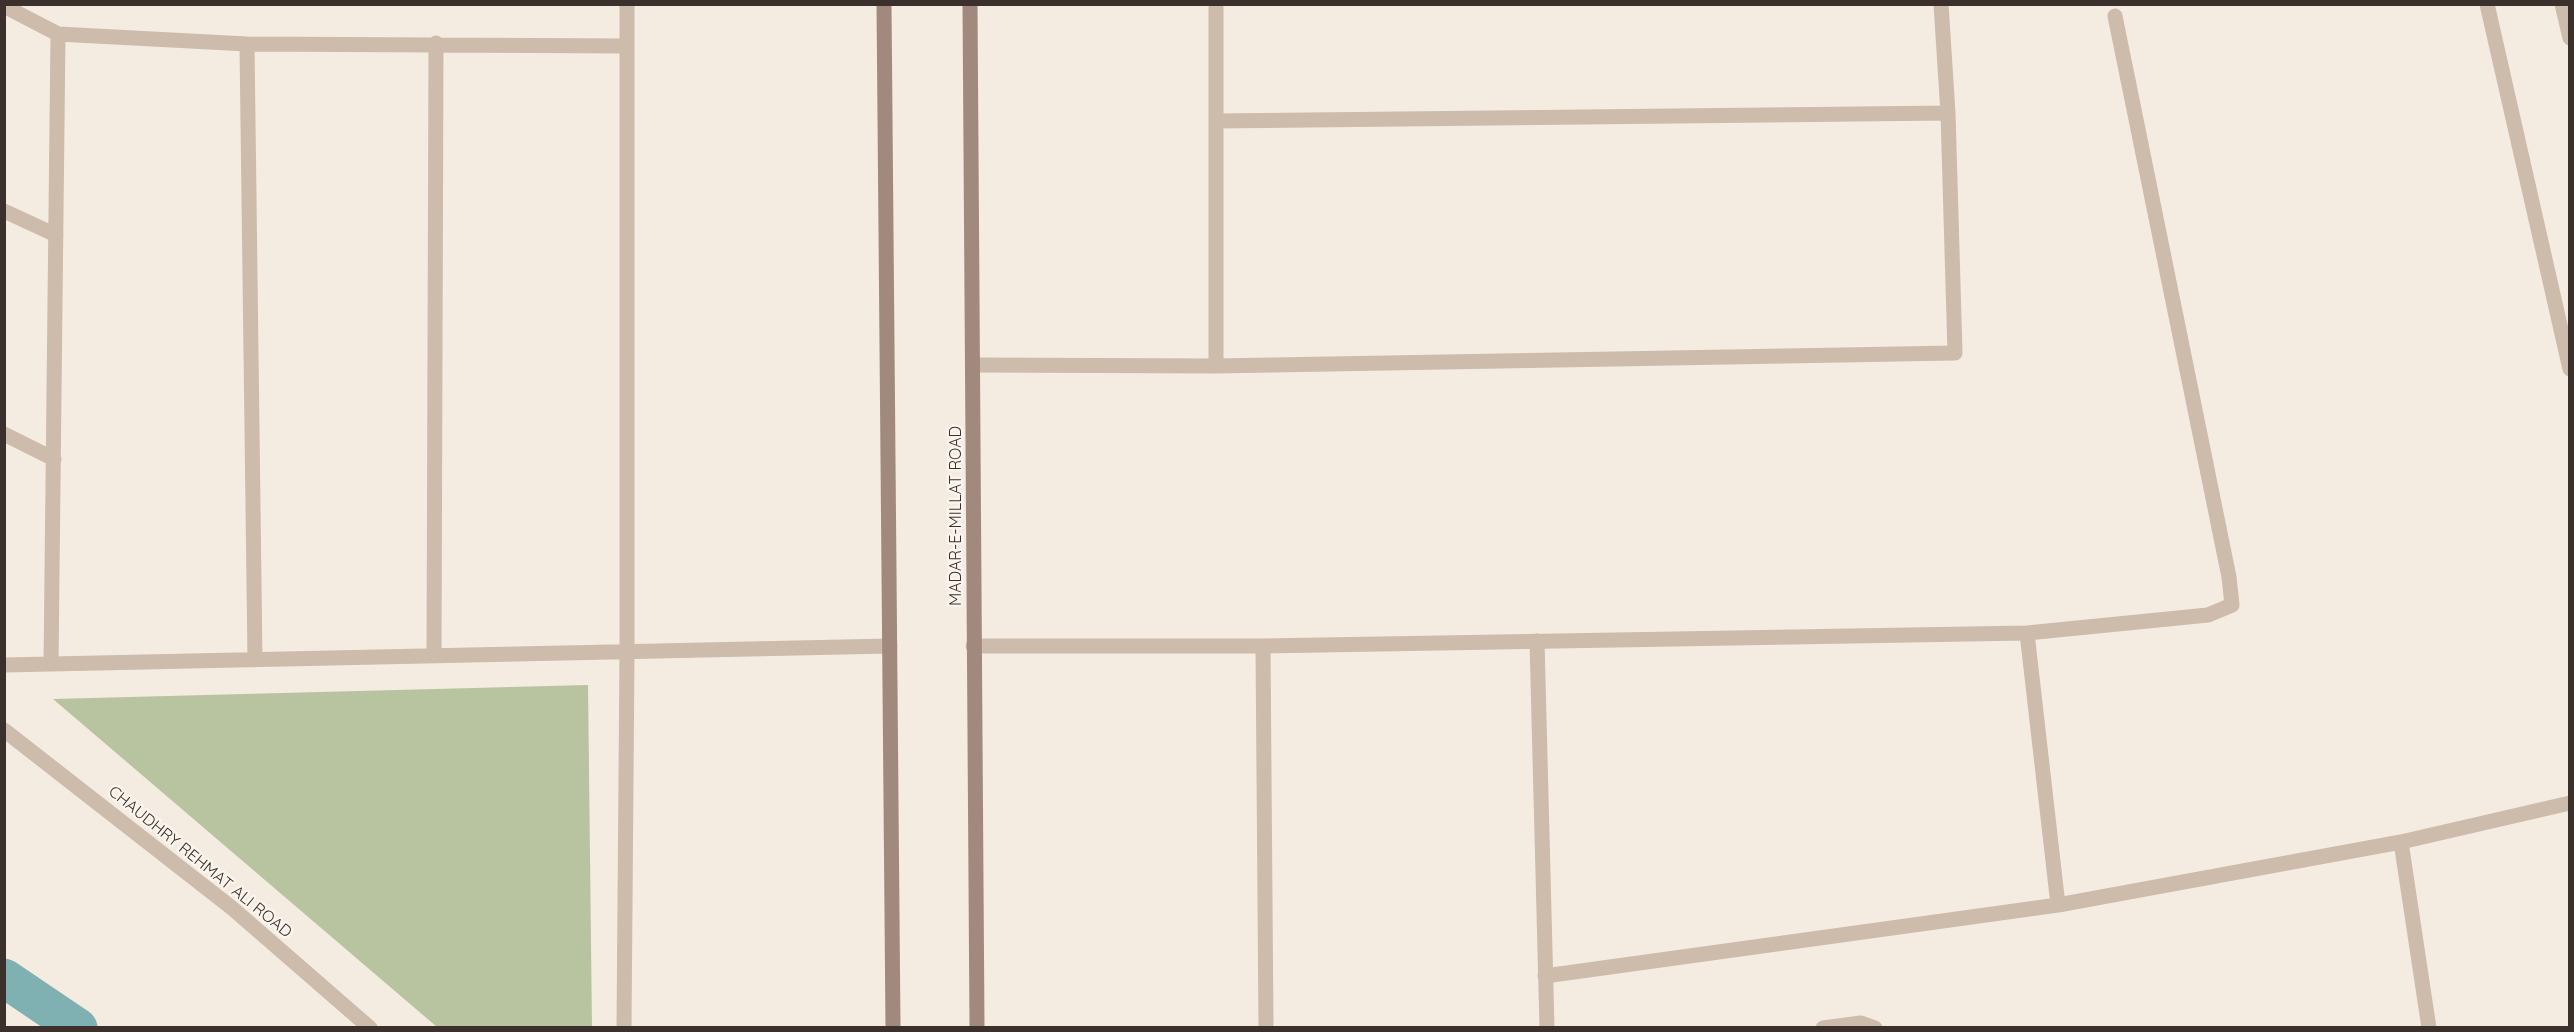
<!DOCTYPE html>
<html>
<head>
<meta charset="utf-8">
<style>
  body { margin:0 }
  #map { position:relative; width:2574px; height:1032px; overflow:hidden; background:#f4ebe1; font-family:Quicksand,sans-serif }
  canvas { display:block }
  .frame { position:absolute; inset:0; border:6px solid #3b302b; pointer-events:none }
</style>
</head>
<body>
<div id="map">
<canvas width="2574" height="1032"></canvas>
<div class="frame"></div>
</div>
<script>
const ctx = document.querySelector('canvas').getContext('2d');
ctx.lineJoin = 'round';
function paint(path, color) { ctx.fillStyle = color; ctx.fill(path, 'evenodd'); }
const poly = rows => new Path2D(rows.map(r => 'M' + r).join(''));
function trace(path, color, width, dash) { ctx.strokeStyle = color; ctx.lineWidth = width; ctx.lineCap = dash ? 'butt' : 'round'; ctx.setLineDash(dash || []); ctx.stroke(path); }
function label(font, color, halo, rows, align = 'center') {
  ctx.font = font + ' Quicksand,sans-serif'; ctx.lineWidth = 5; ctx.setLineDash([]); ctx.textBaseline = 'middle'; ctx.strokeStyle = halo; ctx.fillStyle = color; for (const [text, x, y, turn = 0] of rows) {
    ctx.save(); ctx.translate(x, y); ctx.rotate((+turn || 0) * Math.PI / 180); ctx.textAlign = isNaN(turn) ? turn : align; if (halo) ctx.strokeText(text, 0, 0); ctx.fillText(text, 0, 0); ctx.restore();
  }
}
paint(poly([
  [588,685,592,1028,437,1027,53,699]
]), '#b8c4a0');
trace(poly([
  [4,978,78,1028]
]), '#7fb0b2', 39);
trace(poly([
  [2487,4,2570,369],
  [4,6,58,34,247,44,626,46],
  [247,44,255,660],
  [1218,121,1948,113],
  [4,211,56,235],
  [974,365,1216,366,1955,353,1948,113,1941,4],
  [1216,366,1216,4],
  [4,434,54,459],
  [2027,633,2058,905],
  [1537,641,1547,1028],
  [973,646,1263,646,2027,633,2208,615,2232,605,2229,577,2115,16],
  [1263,646,1266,1028],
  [434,656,436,43],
  [51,664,58,34],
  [4,665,890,646],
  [2401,842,2429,1028],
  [1545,976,2058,905,2401,842,2570,803],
  [624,1028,627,652,627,4],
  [1823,1028,1861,1023,1875,1028]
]), '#cdbbac', 15);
trace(poly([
  [2562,4,2570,38],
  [4,730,232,908,370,1028]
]), '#cdbbac', 15);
trace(poly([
  [884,4,893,1028],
  [970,4,977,1028]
]), '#a18a7d', 15);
label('16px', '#3b302b', '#fbf5ee', [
  ["MADAR-E-MILLAT ROAD",956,516,-90],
  ["CHAUDHRY REHMAT ALI ROAD",200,862,39]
]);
</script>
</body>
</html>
